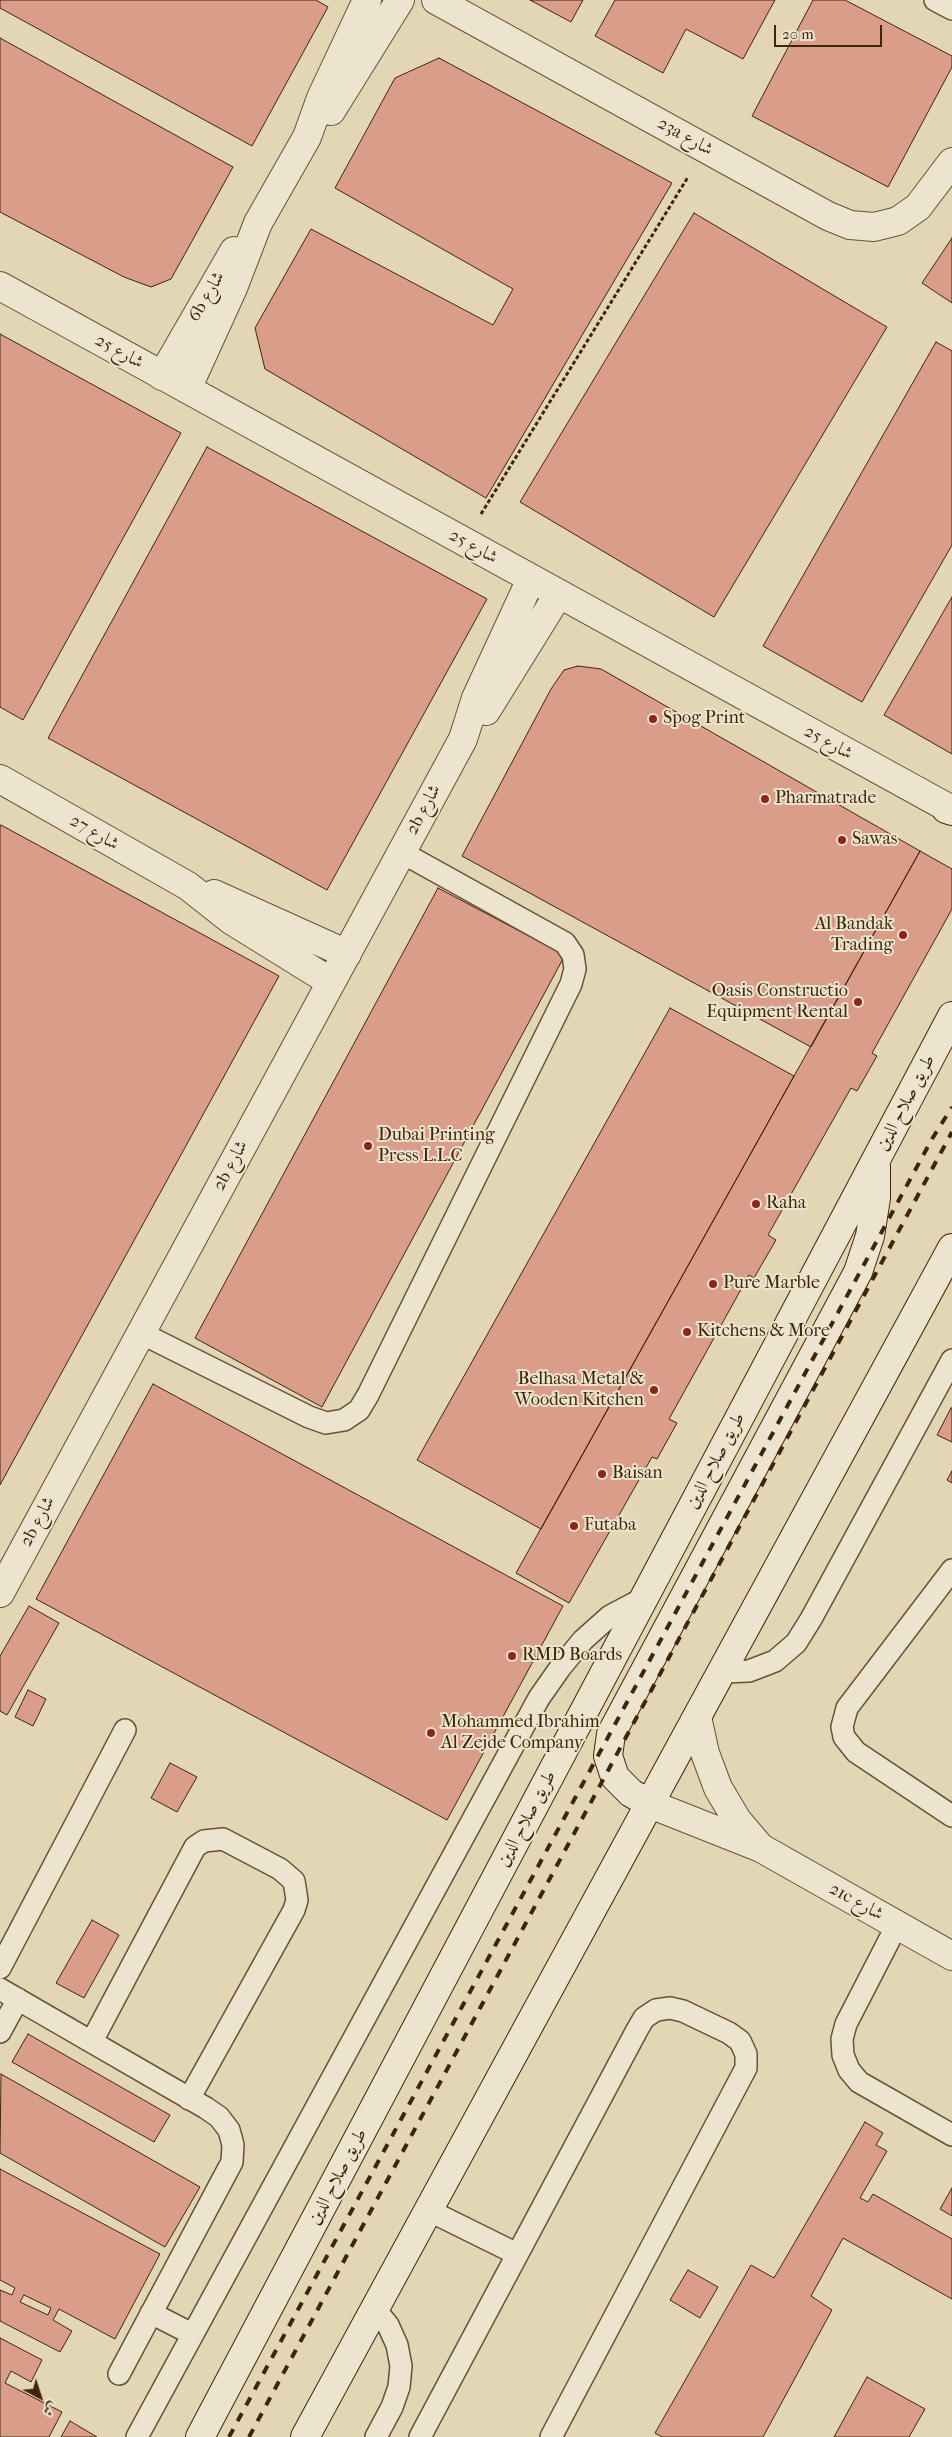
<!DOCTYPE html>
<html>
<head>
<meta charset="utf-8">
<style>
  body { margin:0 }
  #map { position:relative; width:952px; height:2437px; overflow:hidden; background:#e2d6b4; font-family:"IM FELL French Canon",Amiri,serif }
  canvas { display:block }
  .north { position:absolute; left:15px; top:2372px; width:50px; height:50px; -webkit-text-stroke:4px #ece4ce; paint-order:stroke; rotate:140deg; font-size:14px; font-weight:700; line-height:20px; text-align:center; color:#402609 }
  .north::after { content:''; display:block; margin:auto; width:18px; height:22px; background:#402609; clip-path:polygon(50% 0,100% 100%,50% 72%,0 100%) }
  .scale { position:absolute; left:774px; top:25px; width:108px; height:22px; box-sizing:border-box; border:2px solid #402609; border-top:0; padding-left:6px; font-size:15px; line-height:18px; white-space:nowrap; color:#402609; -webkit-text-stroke:4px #ece4ce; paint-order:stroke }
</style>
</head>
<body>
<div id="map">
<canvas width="952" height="2437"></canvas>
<div class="north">ش</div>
<div class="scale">20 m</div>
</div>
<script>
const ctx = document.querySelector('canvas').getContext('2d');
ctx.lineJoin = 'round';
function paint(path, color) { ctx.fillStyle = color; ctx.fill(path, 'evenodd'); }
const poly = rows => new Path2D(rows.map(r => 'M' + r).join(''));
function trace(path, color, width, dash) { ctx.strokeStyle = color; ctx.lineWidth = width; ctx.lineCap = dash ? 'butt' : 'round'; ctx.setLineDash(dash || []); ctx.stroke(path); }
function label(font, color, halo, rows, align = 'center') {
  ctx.font = font + ' "IM FELL French Canon",Amiri,serif'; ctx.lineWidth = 4; ctx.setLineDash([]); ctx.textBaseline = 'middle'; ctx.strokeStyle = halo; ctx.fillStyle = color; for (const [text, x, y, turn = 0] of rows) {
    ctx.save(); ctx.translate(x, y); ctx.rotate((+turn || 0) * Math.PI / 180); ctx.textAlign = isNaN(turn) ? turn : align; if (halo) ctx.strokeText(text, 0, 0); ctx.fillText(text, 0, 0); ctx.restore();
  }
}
const building = poly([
  [0,0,316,0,328,7,252,146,0,8,0,0],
  [530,0,583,0,571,22,530,0],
  [615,0,775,0,743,59,686,29,663,73,595,36,615,0],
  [813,0,845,0,952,56,952,67,888,187,752,116,813,0],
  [0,38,233,167,171,279,151,287,124,277,0,212,0,38],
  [439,58,672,183,486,498,265,369,255,328,311,229,493,325,513,289,335,188,395,78,439,58],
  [694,213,887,327,714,617,520,502,694,213],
  [952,238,952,303,922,283,952,238],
  [0,334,181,433,23,720,0,707,0,334],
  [936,342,952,351,952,545,862,702,763,646,936,342],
  [207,447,487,599,327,890,48,738,207,447],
  [952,597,952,754,884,715,952,597],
  [578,666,601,669,920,851,811,1047,462,856,551,689,564,670,578,666],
  [1,825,279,976,0,1485,0,827,1,825],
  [920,851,952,869,952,909,872,1053,877,1056,857,1091,851,1088,768,1235,776,1240,754,1278,749,1275,669,1419,677,1423,657,1459,652,1457,569,1603,516,1573,920,851],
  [438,888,565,955,322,1407,195,1338,438,888],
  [670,1008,794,1076,541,1529,417,1460,670,1008],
  [153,1384,563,1606,447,1820,36,1599,153,1384],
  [951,1408,952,1408,952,1442,937,1435,951,1408],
  [952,1471,952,1483,947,1480,952,1471],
  [29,1606,59,1623,7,1715,0,1711,0,1656,29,1606],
  [28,1690,46,1699,33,1726,15,1717,28,1690],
  [170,1763,197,1777,177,1812,151,1798,170,1763],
  [92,1920,119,1935,84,1998,56,1983,92,1920],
  [28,2034,170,2115,154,2142,12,2062,28,2034],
  [1,2074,200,2187,165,2247,0,2153,1,2074],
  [865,2122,883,2133,876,2145,887,2151,860,2198,868,2202,873,2194,952,2239,952,2299,843,2238,811,2296,832,2310,763,2437,662,2437,655,2433,751,2265,774,2278,865,2122],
  [0,2169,160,2254,115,2339,59,2309,53,2320,72,2331,60,2352,0,2321,0,2290,12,2295,15,2288,0,2280,0,2169],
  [24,2295,51,2308,48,2315,20,2302,24,2295],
  [952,2188,952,2216,940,2209,952,2188],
  [688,2270,718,2287,700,2318,670,2300,688,2270],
  [0,2338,42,2360,31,2382,11,2371,5,2383,62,2412,49,2437,0,2437,0,2338],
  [867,2377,925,2409,909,2437,834,2437,867,2377],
  [70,2421,97,2437,61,2437,70,2421]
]);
paint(building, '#d99d8a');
trace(building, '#402609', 1);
const lane = poly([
  [935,0,952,9],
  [141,1333,309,1417,326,1423,344,1420,359,1410,368,1395,571,984,575,969,573,955,565,943,401,852],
  [952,1570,847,1708,842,1727,844,1737,856,1752,952,1816],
  [722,1672,749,1671,775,1661,796,1643,811,1619,952,1360],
  [897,1925,846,2024,842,2039,843,2055,849,2070,859,2082,952,2135],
  [0,1968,125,1730],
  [0,1989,206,2108,219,2117,229,2130,233,2145,232,2162,119,2374],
  [0,2032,18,1999],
  [92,2041,195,1847,204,1841,223,1839,280,1869,294,1881,297,1900,294,1910,189,2099],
  [428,2210,517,2254],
  [375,2309,388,2325,397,2345,401,2366,399,2387,392,2407,376,2437],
  [151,2313,192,2334],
  [137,2437,539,1698,560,1668,583,1640,610,1616,644,1598],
  [420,2437,637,2030,644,2018,656,2010,670,2008,683,2011,729,2033,740,2041,746,2054,746,2068,551,2437]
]);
const street = poly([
  [436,0,828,216,850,225,874,227,898,221,918,207,952,162],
  [331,111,400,0],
  [0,286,952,810],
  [162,376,234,251],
  [187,389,233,288,258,223,307,137,321,98,367,0],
  [486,711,558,595],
  [0,779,188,886,231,920,331,982],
  [214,894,347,954],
  [0,1593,463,739,476,698,531,579],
  [697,1717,705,1753,718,1788,737,1820,760,1847],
  [650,1804,761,1848,952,1956]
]);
const secondary = poly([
  [946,809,952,811],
  [650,1804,631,1793,615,1777,608,1756,611,1734,858,1272,870,1236,876,1198,876,1166],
  [200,2437,952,1016],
  [305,2437,952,1248]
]);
trace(lane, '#685234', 24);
trace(street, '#685234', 30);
trace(secondary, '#402609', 30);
trace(poly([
  [481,514,688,177]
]), '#402609', 3, [4, 2.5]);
trace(lane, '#ece4ce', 21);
trace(street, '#ece4ce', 28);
trace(secondary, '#ece4ce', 28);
trace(poly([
  [229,2437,932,1139,952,1107],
  [249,2437,952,1132]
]), '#402609', 4, [9, 9]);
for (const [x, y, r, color] of [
  [653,719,5,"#8f2418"],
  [765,799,5,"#8f2418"],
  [842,840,5,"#8f2418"],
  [903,935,5,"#8f2418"],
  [858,1002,5,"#8f2418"],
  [368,1146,5,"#8f2418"],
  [756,1204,5,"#8f2418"],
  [713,1284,5,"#8f2418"],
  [687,1332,5,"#8f2418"],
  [654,1390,5,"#8f2418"],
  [602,1474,5,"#8f2418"],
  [574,1526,5,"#8f2418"],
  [512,1656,5,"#8f2418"],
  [431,1733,5,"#8f2418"]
]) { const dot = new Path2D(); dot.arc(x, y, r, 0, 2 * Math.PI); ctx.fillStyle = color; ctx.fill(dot); trace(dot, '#ece4ce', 2); }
label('18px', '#402609', '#ece4ce', [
  ["23a شارع",685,137,29],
  ["6b شارع",207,297,-60],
  ["شارع 25",119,352,29],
  ["شارع 25",473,547,29],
  ["شارع 25",828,743,29],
  ["2b شارع",424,810,-62],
  ["شارع 27",94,833,30],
  ["طريق صلاح الدين",906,1103,-62],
  ["2b شارع",231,1166,-62],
  ["طريق صلاح الدين",716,1461,-62],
  ["2b شارع",38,1522,-62],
  ["طريق صلاح الدين",527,1819,-62],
  ["21c شارع",856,1902,29],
  ["طريق صلاح الدين",338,2177,-62]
]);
label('18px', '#402609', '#ece4ce', [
  ["Spog Print",663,719],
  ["Pharmatrade",775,799],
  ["Sawas",852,840],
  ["Al Bandak",893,925,"right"],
  ["Trading",893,946,"right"],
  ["Oasis Constructio",848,992,"right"],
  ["Equipment Rental",848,1013,"right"],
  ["Dubai Printing",378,1136],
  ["Press L.L.C",378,1157],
  ["Raha",766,1204],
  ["Pure Marble",723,1284],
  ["Kitchens & More",697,1332],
  ["Belhasa Metal &",644,1380,"right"],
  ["Wooden Kitchen",644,1401,"right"],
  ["Baisan",612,1474],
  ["Futaba",584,1526],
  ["RMD Boards",522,1656],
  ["Mohammed Ibrahim",441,1723],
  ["Al Zejde Company",441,1744]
], 'left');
</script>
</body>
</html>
